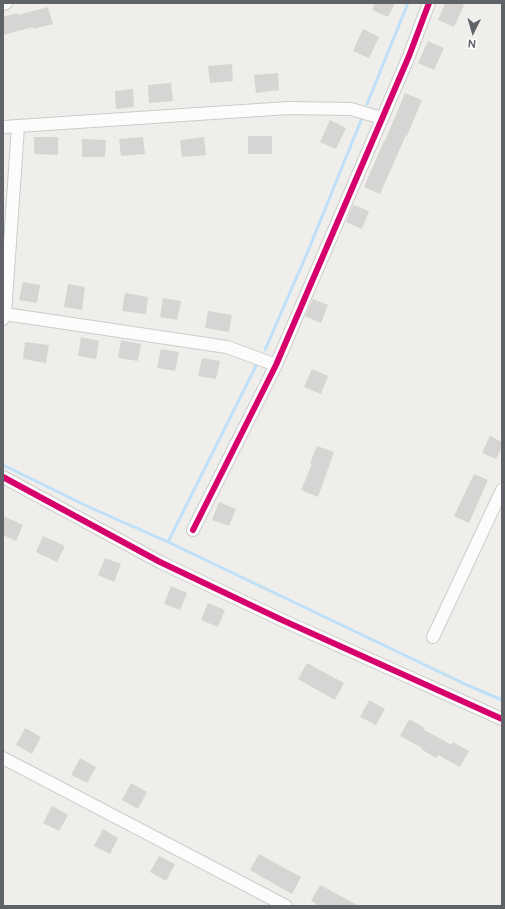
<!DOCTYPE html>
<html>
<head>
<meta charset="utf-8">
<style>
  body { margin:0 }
  #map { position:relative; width:505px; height:909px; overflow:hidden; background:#efeeea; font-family:"DM Sans",sans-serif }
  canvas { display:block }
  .frame { position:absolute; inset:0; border:4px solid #5f6368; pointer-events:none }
  .north { position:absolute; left:453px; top:12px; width:40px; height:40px; -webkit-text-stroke:3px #fff; paint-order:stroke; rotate:185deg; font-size:11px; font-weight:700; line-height:16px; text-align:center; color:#5f6368 }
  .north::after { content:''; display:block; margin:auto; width:14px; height:18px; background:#5f6368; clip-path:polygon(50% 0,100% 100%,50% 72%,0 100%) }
</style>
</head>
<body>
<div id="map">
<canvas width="505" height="909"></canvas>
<div class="frame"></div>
<div class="north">N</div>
</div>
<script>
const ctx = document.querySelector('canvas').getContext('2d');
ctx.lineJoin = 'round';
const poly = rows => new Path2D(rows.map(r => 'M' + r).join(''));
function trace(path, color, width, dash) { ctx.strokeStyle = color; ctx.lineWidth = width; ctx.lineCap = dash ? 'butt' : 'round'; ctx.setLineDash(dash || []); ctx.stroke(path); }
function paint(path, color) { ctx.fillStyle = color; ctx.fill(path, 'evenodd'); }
trace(poly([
  [367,104,408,3],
  [265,350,308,251,362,118],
  [3,465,89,507,168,542,467,685,502,700],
  [168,542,257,364]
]), '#bfe0f9', 3);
paint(poly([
  [375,3,395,3,388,17,372,10],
  [445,3,458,3,464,5,454,27,438,20],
  [48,7,53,24,33,29,33,27,3,35,3,17,18,13,18,15],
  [363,29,379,37,369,58,353,51],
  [428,41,444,48,434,70,418,63],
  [232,64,233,81,210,83,208,66],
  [278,73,279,90,256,93,254,75],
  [171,83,173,101,149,103,148,85],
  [133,89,134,107,116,109,115,91],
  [405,93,422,100,407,136,406,135,380,194,364,187,384,141,385,141],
  [330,120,346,128,336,149,320,142],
  [248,136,272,136,272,154,248,154],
  [34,137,58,137,58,155,34,154],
  [143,137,145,154,121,156,119,139],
  [204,137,206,155,182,157,180,140],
  [82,139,106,140,105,157,82,157],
  [353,205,369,211,362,229,346,222],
  [23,282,40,285,37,303,19,300],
  [68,284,85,287,82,310,64,307],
  [125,293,148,297,146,314,122,311],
  [163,298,181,301,177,320,160,317],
  [313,299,328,305,321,323,305,316],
  [208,311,232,315,229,332,205,328],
  [81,337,99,341,96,359,78,356],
  [121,340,141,344,138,361,118,358],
  [25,342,49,345,46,363,23,359],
  [161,349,179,352,175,371,157,368],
  [202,358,220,361,216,379,198,376],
  [312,369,328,376,321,394,304,387],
  [490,436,502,442,502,447,496,459,482,453],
  [317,446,334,452,318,497,301,490,312,464,310,463],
  [474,474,488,480,469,523,454,516],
  [219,502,236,509,229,526,212,520],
  [3,516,23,525,16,541,3,535],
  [43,536,65,546,57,562,36,552],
  [105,558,121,564,114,582,98,575],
  [171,586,187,593,180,610,164,604],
  [208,603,225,610,218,627,201,620],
  [307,663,344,683,335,700,298,679],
  [369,700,385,709,376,725,360,717],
  [409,719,425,728,424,730,452,745,453,742,469,751,460,767,438,755,436,758,421,749,422,748,400,736],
  [25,728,41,737,32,754,16,745],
  [80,758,96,767,87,783,71,775],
  [131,783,147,792,138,809,122,800],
  [52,806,68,815,59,831,43,823],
  [103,829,118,838,110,854,94,846],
  [259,854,301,877,292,894,250,870],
  [159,856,175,864,166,881,150,872],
  [320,885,337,894,359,906,320,906,311,901]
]), '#d6d5d3');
const minor = poly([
  [3,4,6,3],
  [3,127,288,108,351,109,382,118],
  [5,314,227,347,276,365],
  [3,319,5,314,18,127],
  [3,477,160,562,282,620,502,719],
  [193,530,276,365,409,56,429,3],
  [433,637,502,490],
  [3,758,286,906]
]);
trace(minor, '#cbcccc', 14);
trace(minor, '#fdfcfc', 12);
trace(poly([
  [3,477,160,562,282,620,502,719],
  [193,530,276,365,409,56,429,3]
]), '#d6006c', 6);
</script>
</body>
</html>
